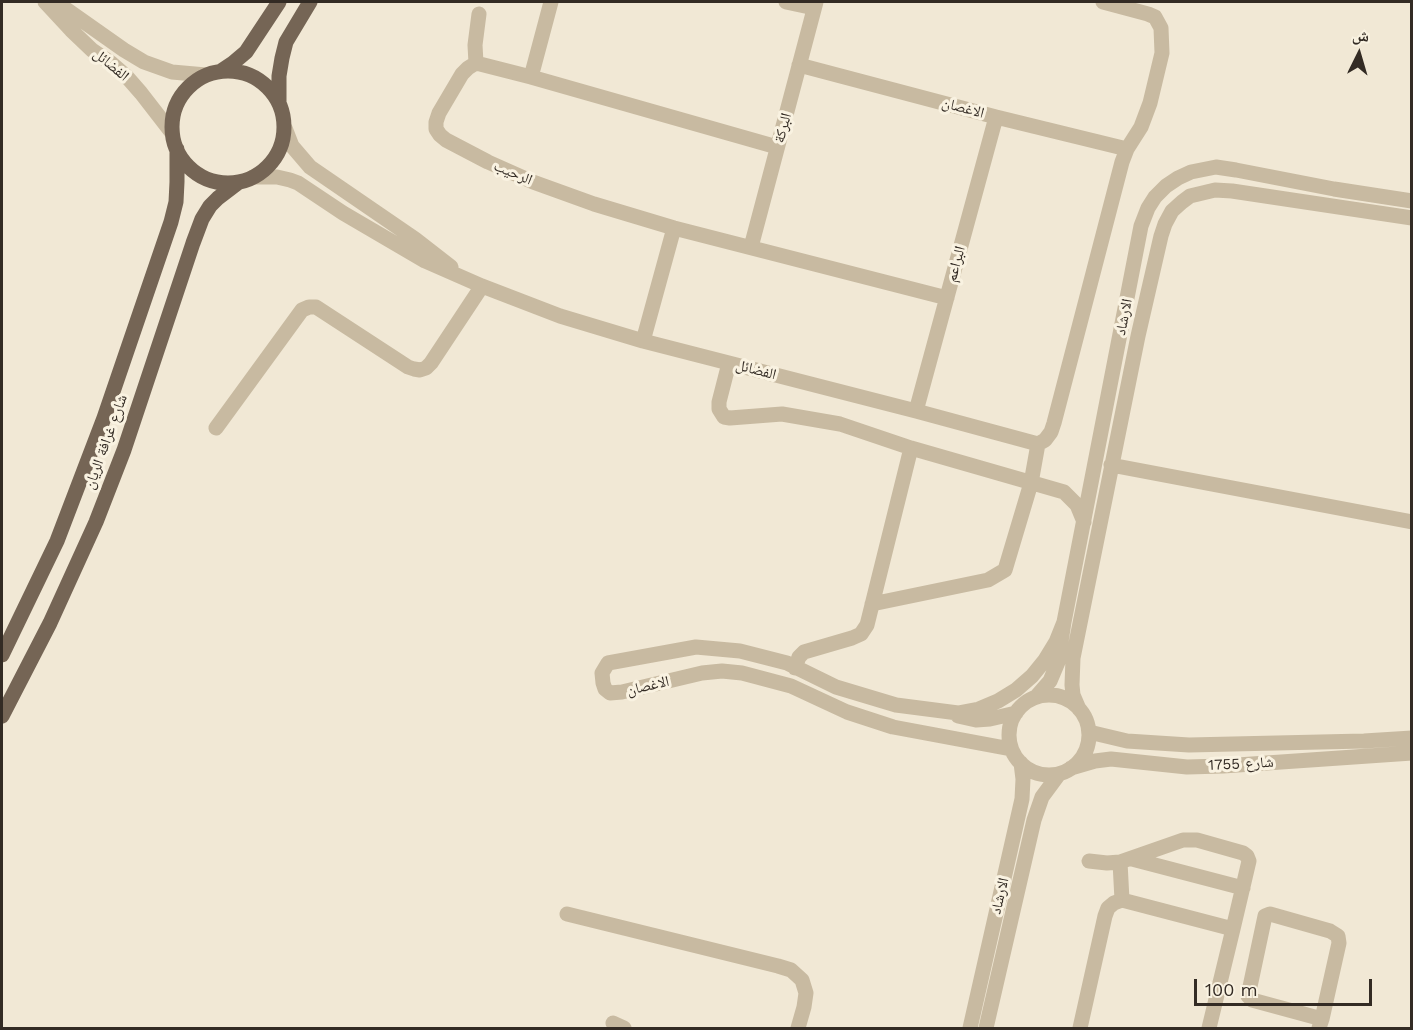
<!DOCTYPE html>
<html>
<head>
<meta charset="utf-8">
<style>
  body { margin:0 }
  #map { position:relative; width:1413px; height:1030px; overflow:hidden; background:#f1e8d5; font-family:"Work Sans","Noto Naskh Arabic",sans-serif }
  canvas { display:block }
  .frame { position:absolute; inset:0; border:3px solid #332b24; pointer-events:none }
  .north { position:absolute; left:1329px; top:24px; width:60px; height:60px; -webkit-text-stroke:4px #f9f2e1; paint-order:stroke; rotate:5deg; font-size:16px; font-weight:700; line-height:24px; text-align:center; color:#332b24 }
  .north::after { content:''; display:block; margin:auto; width:21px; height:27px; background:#332b24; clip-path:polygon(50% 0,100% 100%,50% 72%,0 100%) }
  .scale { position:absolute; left:1194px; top:979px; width:178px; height:27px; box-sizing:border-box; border:3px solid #332b24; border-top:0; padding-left:8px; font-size:18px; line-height:21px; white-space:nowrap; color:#332b24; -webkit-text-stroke:4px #f9f2e1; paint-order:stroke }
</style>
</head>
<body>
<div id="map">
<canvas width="1413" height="1030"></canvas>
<div class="frame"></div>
<div class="north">ش</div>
<div class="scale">100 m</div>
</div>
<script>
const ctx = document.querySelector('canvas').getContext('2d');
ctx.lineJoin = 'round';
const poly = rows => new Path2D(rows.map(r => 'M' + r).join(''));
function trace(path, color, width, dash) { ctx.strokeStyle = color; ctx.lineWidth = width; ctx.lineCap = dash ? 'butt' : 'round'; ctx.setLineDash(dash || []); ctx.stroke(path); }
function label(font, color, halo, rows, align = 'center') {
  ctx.font = font + ' "Work Sans","Noto Naskh Arabic",sans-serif'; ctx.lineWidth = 6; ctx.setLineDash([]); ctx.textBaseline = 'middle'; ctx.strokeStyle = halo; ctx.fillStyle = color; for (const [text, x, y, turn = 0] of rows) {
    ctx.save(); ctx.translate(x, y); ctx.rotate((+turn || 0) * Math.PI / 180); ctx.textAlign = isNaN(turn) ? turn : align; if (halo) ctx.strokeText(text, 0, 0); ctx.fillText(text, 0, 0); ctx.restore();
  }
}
trace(poly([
  [45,2,71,30,92,50,111,63,127,77,141,93,172,133],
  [56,2,124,50,144,62,172,72,206,75],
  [786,2,814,8],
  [476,63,475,45,479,14],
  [799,65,996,117,1127,149],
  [531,77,551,2],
  [285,128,292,146,310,167,415,239,451,267],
  [777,147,531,77,476,63,468,68,462,74,439,113,436,122,436,129,440,135,446,140,488,162,533,182,594,204,674,228,947,298],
  [253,177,277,177,290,180,298,183,343,213,425,261,482,286,560,316,643,341,916,411,1038,444,1045,440,1051,432,1054,423,1122,162,1127,149,1141,127,1150,103,1162,53,1161,28,1155,17,1148,14,1103,2],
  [751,247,816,2],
  [643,341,674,228],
  [729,363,719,402,719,409,724,417,730,418,782,414,840,424,911,448,1064,492,1077,505,1084,522],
  [916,411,996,117],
  [216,428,302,310,309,307,316,307,408,367,414,369,420,370,426,368,431,363,482,286],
  [1111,465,1412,522],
  [872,604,988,580,1005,570,1031,483,1038,444],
  [795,668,799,657,804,652,852,638,861,634,867,625,911,448],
  '1009 735a40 40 0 1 1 80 0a40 40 0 1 1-80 0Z',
  [1036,697,1050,681,1058,662,1064,622,1141,226,1148,208,1155,197,1166,186,1178,178,1191,172,1216,167,1236,170,1334,189,1412,201],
  [1079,709,1073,695,1072,685,1073,658,1138,336,1161,236,1165,224,1172,211,1182,202,1190,196,1215,190,1232,191,1412,218],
  [958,716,976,720,990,719,1016,713],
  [1089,732,1127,741,1189,745,1364,741,1412,738],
  [1011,749,893,727,847,712,791,686,742,673,722,671,702,673,622,692,610,693,605,689,603,683,602,673,608,663,696,647,740,651,787,663,836,687,896,705,958,713,979,709,998,701,1016,690,1032,676,1045,660,1056,642,1064,622],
  [1071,768,1095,761,1111,759,1187,767,1223,766,1412,753],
  [1132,859,1243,888],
  [1089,861,1107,863,1120,862,1183,840,1197,840,1243,853,1247,856,1249,861,1233,929],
  [1120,862,1122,900],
  [567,914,778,966,791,970,802,980,806,993,804,1007,798,1028],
  [613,1023,624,1028],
  [970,1028,1022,799,1023,779,1021,763],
  [986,1028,1034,820,1042,797,1059,774],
  [1080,1028,1105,916,1108,908,1114,903,1122,900,1233,929,1209,1028],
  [1319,1028,1322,1019,1339,943,1338,936,1330,931,1270,914,1265,916,1248,996,1252,1000,1322,1019]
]), '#c8baa1', 15);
trace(poly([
  '172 127a56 56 0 1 1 112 0a56 56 0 1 1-112 0Z',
  [221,71,233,63,246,52,279,2],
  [279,102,279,76,282,58,286,42,310,2],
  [2,655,57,541,104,418,171,222,176,202,177,182,177,149],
  [2,716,50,623,96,522,124,450,193,243,202,219,210,206,218,198,239,182]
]), '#756555', 15);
label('15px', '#332b24', '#f9f2e1', [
  ["الفضائل",111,65,40],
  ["الاغصان",963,108,15],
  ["البركة",783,128,-75],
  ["الرحيب",513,173,23],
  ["البراعم",956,264,-75],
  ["الارشاد",1124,317,-79],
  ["الفضائل",756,370,15],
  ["شارع غرافة الريان",106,442,-70],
  ["الاغصان",648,686,-13],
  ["شارع 1755",1241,764,-3],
  ["الارشاد",1000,896,-77]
]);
</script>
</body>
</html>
